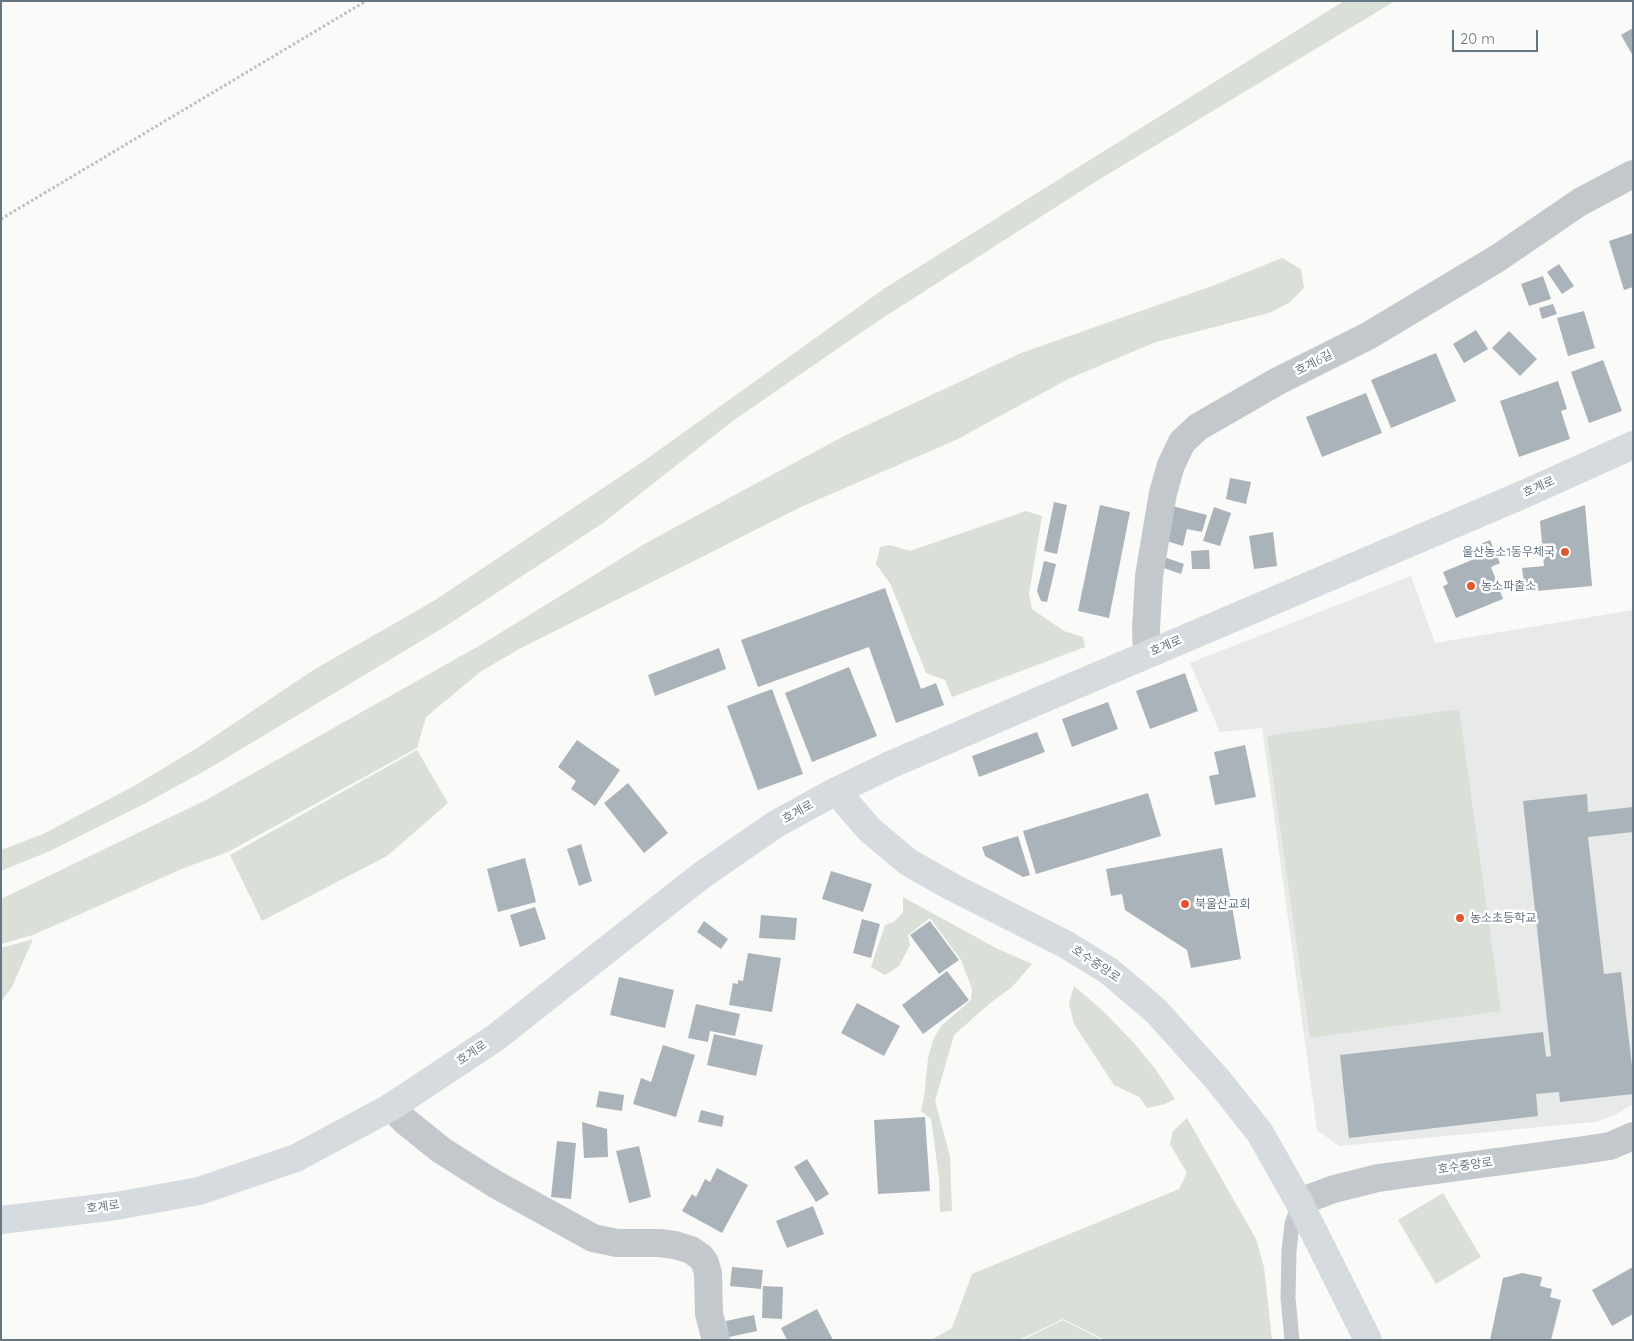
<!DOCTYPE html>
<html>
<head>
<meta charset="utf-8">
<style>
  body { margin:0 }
  #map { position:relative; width:1634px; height:1341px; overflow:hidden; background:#fafaf8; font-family:Quicksand,sans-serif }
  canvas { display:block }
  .frame { position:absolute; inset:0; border:2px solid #657683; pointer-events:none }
  .scale { position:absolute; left:1452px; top:30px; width:86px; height:22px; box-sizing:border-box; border:2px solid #657683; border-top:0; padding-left:6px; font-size:15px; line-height:18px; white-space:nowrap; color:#657683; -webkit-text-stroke:4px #fff; paint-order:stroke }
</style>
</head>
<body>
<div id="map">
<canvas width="1634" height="1341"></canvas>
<div class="frame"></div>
<div class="scale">20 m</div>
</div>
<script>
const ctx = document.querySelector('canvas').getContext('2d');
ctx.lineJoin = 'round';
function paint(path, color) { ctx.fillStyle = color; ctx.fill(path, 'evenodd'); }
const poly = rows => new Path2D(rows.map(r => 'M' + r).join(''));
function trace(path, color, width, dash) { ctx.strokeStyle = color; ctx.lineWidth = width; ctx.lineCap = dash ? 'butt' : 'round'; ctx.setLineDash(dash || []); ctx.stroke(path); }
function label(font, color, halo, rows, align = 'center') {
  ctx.font = font + ' Quicksand,"Noto Sans KR",sans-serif'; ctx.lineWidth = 5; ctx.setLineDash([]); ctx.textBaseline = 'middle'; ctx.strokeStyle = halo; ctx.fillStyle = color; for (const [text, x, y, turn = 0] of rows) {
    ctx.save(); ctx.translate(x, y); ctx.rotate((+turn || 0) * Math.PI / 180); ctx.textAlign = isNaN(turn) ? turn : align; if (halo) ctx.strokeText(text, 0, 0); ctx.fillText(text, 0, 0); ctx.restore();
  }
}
paint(poly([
  [1411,576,1435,643,1633,610,1633,1104,1615,1115,1595,1122,1339,1146,1317,1130,1262,728,1220,732,1190,663]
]), '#e8e9e9');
paint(poly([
  [1344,1,1395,1,1095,182,875,323,734,420,603,523,446,626,208,769,142,805,50,851,1,871,1,850,43,834,134,786,197,748,315,669,432,602,648,458,885,288],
  [1282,258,1301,269,1304,288,1289,303,1269,313,1156,342,1068,379,956,440,801,507,521,648,480,672,426,717,417,748,228,852,184,868,33,935,1,944,1,899,206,800,484,643,646,543,844,436,1021,353,1212,286],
  [1026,511,1042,516,1029,594,1032,609,1064,631,1083,637,1085,647,952,697,945,680,926,673,891,585,876,564,880,547,890,545,910,551],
  [1459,709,1501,1011,1310,1038,1267,736],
  [417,750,448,803,387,856,262,921,230,855],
  [903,897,996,948,1032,964,1012,987,989,1004,954,1035,935,1101,950,1156,952,1211,940,1212,939,1178,931,1119,921,1111,924,1097,928,1058,933,1040,941,1026,971,1000,972,989,961,960,930,918,908,935,910,945,899,966,885,975,871,967,885,925,894,922,903,912],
  [33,939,12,987,1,1001,1,948],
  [1074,986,1101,1009,1135,1044,1156,1070,1175,1099,1165,1104,1147,1108,1139,1097,1114,1085,1074,1024,1069,1003],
  [1187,1118,1256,1239,1264,1267,1272,1340,1105,1340,1063,1319,1019,1340,931,1340,952,1328,972,1274,1179,1189,1187,1173,1170,1144,1173,1131],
  [1443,1193,1481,1257,1436,1284,1398,1220],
  [1063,1320,1102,1340,1022,1340]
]), '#dadfd7');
paint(poly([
  [1633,28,1633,56,1621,35],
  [1633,233,1633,287,1624,290,1609,241],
  [1559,264,1574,286,1562,294,1547,272],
  [1543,276,1551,299,1529,306,1521,284],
  [1553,304,1557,314,1542,319,1539,308],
  [1584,311,1595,348,1568,356,1557,318],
  [1476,330,1488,349,1464,363,1453,344],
  [1509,331,1537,359,1520,376,1492,348],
  [1436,353,1456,401,1391,428,1371,380],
  [1603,360,1622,411,1589,423,1571,372],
  [1558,381,1567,409,1561,411,1570,439,1519,457,1500,401],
  [1366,393,1382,433,1322,457,1306,417],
  [1230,478,1251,482,1246,504,1226,499],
  [1054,502,1067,505,1057,554,1044,551],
  [1100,505,1130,512,1109,618,1078,611],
  [1585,505,1592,586,1525,592,1522,568,1544,566,1540,521],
  [1172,506,1207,515,1202,532,1187,529,1183,546,1163,540],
  [1214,507,1231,513,1220,546,1203,541],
  [1273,532,1277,566,1254,569,1249,536],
  [1490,540,1500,563,1491,567,1503,599,1456,618,1443,586,1448,584,1443,572,1479,557,1475,546],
  [1209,550,1210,569,1192,569,1191,551],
  [1161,556,1184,564,1181,574,1158,566],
  [1044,561,1056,564,1047,602,1041,601,1037,591],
  [885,588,921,689,936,683,944,705,896,723,869,647,758,687,741,640],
  [719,648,726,669,655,696,648,675],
  [849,667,877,736,812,762,785,693],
  [1185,673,1198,711,1150,729,1136,691],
  [772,689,803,774,758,790,727,706],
  [1108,702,1118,729,1072,747,1062,719],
  [1037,732,1045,752,979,777,972,756],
  [577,740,620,770,595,806,571,789,576,781,558,767],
  [1245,745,1256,797,1215,805,1209,776,1219,774,1214,752],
  [628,783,668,833,644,853,604,803],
  [1148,793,1161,836,1036,874,1023,831],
  [1587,794,1588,812,1633,807,1633,832,1588,837,1604,974,1621,972,1633,1075,1633,1094,1560,1102,1559,1092,1536,1094,1538,1116,1349,1138,1340,1055,1543,1032,1546,1057,1551,1056,1523,801],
  [1018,836,1030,875,1023,877,985,856,982,847],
  [581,844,592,881,579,886,567,849],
  [1222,848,1241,959,1191,968,1187,950,1125,910,1122,894,1111,896,1106,869],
  [525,858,536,902,498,912,487,869],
  [831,871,872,884,863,912,822,899],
  [535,907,546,939,520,947,510,915],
  [761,915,797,918,795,940,759,938],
  [862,919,880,924,871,958,853,953],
  [704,921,728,939,721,949,697,932],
  [930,921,959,960,939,974,910,935],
  [748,953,781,958,772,1012,729,1005,733,983,738,984,738,980,743,981],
  [947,971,969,1000,923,1034,902,1005],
  [619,977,674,990,665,1028,610,1015],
  [857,1003,900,1026,884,1056,841,1033],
  [696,1004,740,1014,735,1036,710,1031,708,1042,688,1038],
  [714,1034,763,1045,756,1076,707,1065],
  [663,1045,695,1055,676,1117,633,1104,641,1078,651,1082],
  [599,1091,624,1095,622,1111,596,1107],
  [701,1110,724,1116,722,1127,698,1122],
  [925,1117,930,1191,878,1194,874,1120],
  [582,1122,607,1129,608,1157,584,1158],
  [557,1141,576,1143,571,1199,551,1197],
  [639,1146,651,1197,629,1203,616,1151],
  [807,1159,829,1194,816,1202,794,1167],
  [717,1168,748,1185,722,1233,682,1211,692,1194,696,1197,705,1179,710,1182],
  [813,1206,824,1234,787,1248,776,1221],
  [732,1267,763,1270,761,1289,730,1286],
  [1633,1267,1633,1314,1612,1326,1592,1290],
  [1522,1273,1542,1277,1540,1286,1552,1289,1550,1297,1561,1300,1551,1340,1490,1340,1503,1278],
  [763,1286,783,1287,782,1319,762,1318],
  [817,1309,833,1340,787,1340,781,1328],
  [754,1315,757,1331,729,1337,726,1321]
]), '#aab3b9');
trace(poly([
  [1,219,366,1]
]), '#bbbfc2', 3, [2.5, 2.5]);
trace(poly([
  [1292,1340,1288,1298,1289,1251,1292,1224,1299,1202]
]), '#c3c8cc', 15);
trace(poly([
  [1147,654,1146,629,1149,576,1163,493,1171,465,1182,442,1198,427,1278,381,1368,336,1498,258,1580,202,1633,174],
  [391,1107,405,1121,441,1150,495,1184,593,1238,617,1243,659,1243,675,1245,691,1250,701,1257,705,1263,708,1273,709,1314,716,1340],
  [1299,1202,1334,1189,1378,1178,1584,1150,1610,1146,1633,1136]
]), '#c3c8cc', 28);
trace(poly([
  [836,791,870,830,908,862,952,887,1065,944,1109,971,1156,1011,1218,1080,1260,1133,1299,1202,1368,1340],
  [1,1220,116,1206,199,1191,296,1158,391,1107,495,1038,702,875,776,824,836,791,890,765,1029,705,1522,495,1633,445]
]), '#d6dbdf', 28);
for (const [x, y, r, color] of [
  [1565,552,5,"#e4572e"],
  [1471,586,5,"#e4572e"],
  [1185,904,5,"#e4572e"],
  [1460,918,5,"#e4572e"]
]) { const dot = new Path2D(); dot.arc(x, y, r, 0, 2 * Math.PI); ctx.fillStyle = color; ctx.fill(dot); trace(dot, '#fff', 2); }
label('12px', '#657683', '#fff', [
  ["호계6길",1314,363,-27],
  ["호계로",1539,487,-24],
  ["호계로",1166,646,-23],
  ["호계로",798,812,-29],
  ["호수중앙로",1096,964,34],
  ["호계로",472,1053,-34],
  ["호수중앙로",1465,1166,-8],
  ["호계로",103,1207,-8]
]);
label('12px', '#657683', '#fff', [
  ["울산농소1동우체국",1555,552,"right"],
  ["농소파출소",1481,586],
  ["북울산교회",1195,904],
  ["농소초등학교",1470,918]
], 'left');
</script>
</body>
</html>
